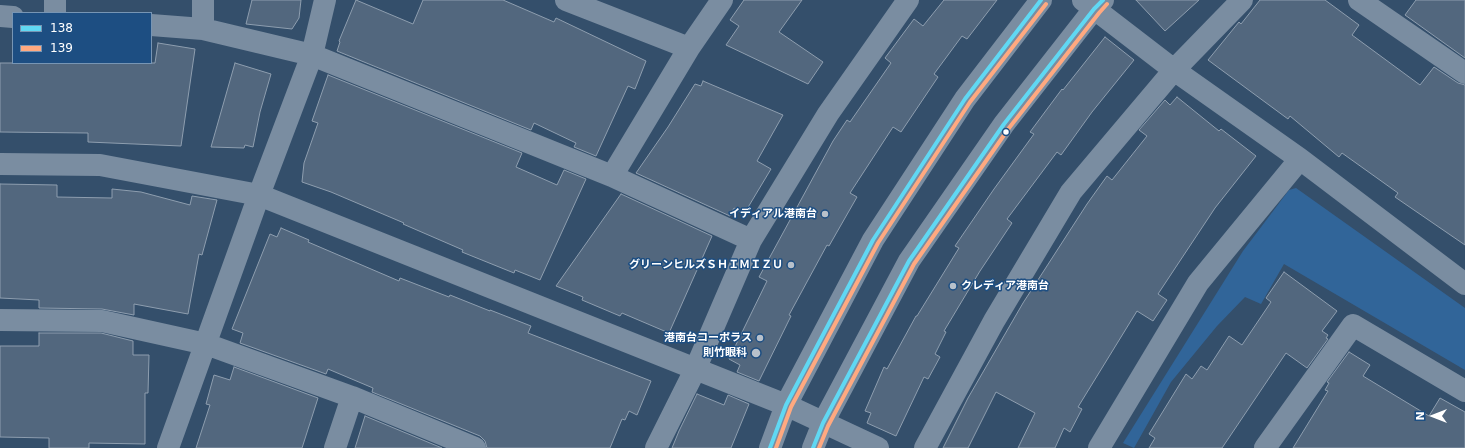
<!DOCTYPE html>
<html>
<head>
<meta charset="utf-8">
<style>
  body { margin:0 }
  #map { position:relative; width:1465px; height:448px; overflow:hidden; background:#344f6b; font-family:"DejaVu Sans",sans-serif }
  canvas { display:block }
  .legend { position:absolute; left:12px; top:12px; width:140px; height:52px; box-sizing:border-box; background:#1d4e82; border:1px solid #7795b4; margin:0; padding:5px 7px; list-style:none; font-size:12px; color:#fff }
  .legend li { display:flex; align-items:center; gap:8px; height:20px }
  .legend b { width:20px; border:1px solid #7795b4 }
  .north { position:absolute; left:1413px; top:396px; width:40px; height:40px; -webkit-text-stroke:3px #1d4e82; paint-order:stroke; rotate:270deg; font-size:11px; font-weight:700; line-height:16px; text-align:center; color:#fff }
  .north::after { content:''; display:block; margin:auto; width:14px; height:18px; background:#fff; clip-path:polygon(50% 0,100% 100%,50% 72%,0 100%) }
</style>
</head>
<body>
<div id="map">
<canvas width="1465" height="448"></canvas>
<ul class="legend">
<li><b style="height:5px;background:#60d8f3"></b>138</li>
<li><b style="height:5px;background:#ffa980"></b>139</li>
</ul>
<div class="north">N</div>
</div>
<script>
const ctx = document.querySelector('canvas').getContext('2d');
ctx.lineJoin = 'round';
function paint(path, color) { ctx.fillStyle = color; ctx.fill(path, 'evenodd'); }
const poly = rows => new Path2D(rows.map(r => 'M' + r).join(''));
function trace(path, color, width, dash) { ctx.strokeStyle = color; ctx.lineWidth = width; ctx.lineCap = dash ? 'butt' : 'round'; ctx.setLineDash(dash || []); ctx.stroke(path); }
function label(font, color, halo, rows, align = 'center') {
  ctx.font = font + ' "DejaVu Sans","Noto Sans JP",sans-serif'; ctx.lineWidth = 3; ctx.setLineDash([]); ctx.textBaseline = 'middle'; ctx.strokeStyle = halo; ctx.fillStyle = color; for (const [text, x, y, turn = 0] of rows) {
    ctx.save(); ctx.translate(x, y); ctx.rotate((+turn || 0) * Math.PI / 180); ctx.textAlign = isNaN(turn) ? turn : align; if (halo) ctx.strokeText(text, 0, 0); ctx.fillText(text, 0, 0); ctx.restore();
  }
}
paint(poly([
  [1296,188,1465,308,1465,370,1284,264,1261,304,1245,297,1217,326,1171,382,1134,448,1123,443,1243,251,1289,190]
]), '#316599');
const building = poly([
  [252,0,301,0,299,18,292,29,246,24,252,0],
  [356,0,413,24,423,0,503,0,554,22,556,18,646,61,635,89,628,86,596,156,574,147,576,143,534,123,531,130,337,51,340,42,339,41,356,0],
  [744,0,802,0,779,32,823,62,808,84,726,45,739,26,730,20,744,0],
  [944,0,997,0,967,39,962,36,934,74,938,77,901,132,893,127,850,193,857,197,829,246,827,245,789,315,791,316,759,381,737,372,740,365,729,359,767,281,759,277,833,141,847,120,850,122,891,63,885,58,914,19,923,26,944,0],
  [1136,0,1199,0,1165,31,1136,0],
  [1260,0,1325,0,1359,25,1352,35,1420,85,1434,67,1458,83,1465,85,1465,245,1395,197,1398,193,1342,153,1339,157,1290,116,1288,119,1208,60,1239,22,1241,24,1260,0],
  [1416,0,1465,0,1465,58,1405,15,1416,0],
  [1105,37,1134,60,1092,112,1061,155,1057,152,1007,219,1012,223,980,271,944,331,946,332,935,354,940,357,928,379,924,377,896,436,867,423,871,413,865,411,884,367,887,369,916,316,917,316,959,248,955,246,994,189,1034,134,1030,132,1062,89,1063,90,1105,37],
  [158,43,195,49,181,146,88,142,88,133,0,132,0,63,155,63,158,43],
  [235,63,271,74,260,112,253,147,245,145,244,148,211,147,235,63],
  [328,75,522,153,516,167,557,185,564,170,586,179,540,280,515,270,514,273,462,252,463,250,403,224,404,223,331,192,302,182,304,163,318,123,312,121,328,75],
  [703,81,783,115,757,161,771,169,744,214,734,208,730,216,636,173,668,127,695,84,701,86,703,81],
  [1177,97,1219,131,1221,129,1256,156,1215,208,1158,294,1167,300,1153,321,1137,311,1078,407,1082,409,1070,432,1064,428,1055,448,1018,448,1035,413,996,392,968,448,943,448,968,398,1023,303,1087,204,1107,176,1112,180,1147,136,1139,130,1165,100,1170,105,1177,97],
  [0,184,57,185,57,197,112,198,112,189,141,192,190,205,192,196,217,200,202,255,199,254,188,314,134,304,134,315,102,309,39,308,39,300,0,298,0,184],
  [621,194,712,236,669,333,622,313,620,316,582,300,583,297,556,286,621,194],
  [281,228,309,240,308,242,399,281,400,278,449,297,450,295,490,311,490,310,531,326,528,333,651,381,637,415,629,411,625,420,622,419,610,448,487,448,485,441,480,436,372,392,373,388,328,369,326,374,240,343,243,333,232,329,270,234,277,237,281,228],
  [1284,272,1337,311,1322,331,1328,335,1326,338,1328,339,1307,368,1286,353,1222,448,1149,448,1155,438,1149,434,1186,374,1192,379,1201,366,1207,370,1229,336,1242,345,1271,302,1266,298,1284,272],
  [39,333,101,333,133,341,133,355,149,355,148,393,145,393,145,444,89,443,89,448,49,448,49,438,0,437,0,346,39,346,39,333],
  [1349,352,1370,365,1363,376,1429,416,1440,398,1465,412,1465,448,1293,448,1328,391,1325,390,1329,383,1327,382,1349,352],
  [234,367,318,398,302,448,196,448,210,405,206,404,214,375,230,380,234,367],
  [697,394,724,405,728,395,749,404,731,448,672,448,679,431,697,394],
  [365,416,442,448,355,448,365,416]
]);
paint(building, '#52677e');
trace(building, '#8e9eaf', 1);
trace(poly([
  [203,0,203,29,312,55,612,176],
  [566,0,689,48],
  [722,0,689,48,612,176,751,240],
  [1083,0,1174,70,1300,159,1465,284],
  [1359,0,1465,73],
  [55,13,55,0],
  [0,16,13,17],
  [151,25,203,29],
  [0,164,100,165,259,195,786,405,878,448],
  [0,320,102,321,206,344,352,397,475,448],
  [168,448,259,195,312,55,325,0],
  [335,448,352,397],
  [656,448,695,370,751,240,828,114,908,0],
  [770,448,786,405,873,240,965,99,1041,0],
  [813,448,823,423,909,261,1004,124,1094,9,1103,0],
  [925,448,994,321,1071,192,1174,70,1242,0],
  [1099,448,1198,283,1300,159],
  [1265,448,1353,325,1465,391]
]), '#7a8da1', 22);
trace(poly([
  [770,448,786,405,873,240,965,99,1041,0],
  [813,448,823,423,909,261,1004,124,1094,9,1103,0]
]), '#60d8f3', 4);
trace(poly([
  [776,448,791,407,878,243,970,102,1046,4],
  [819,448,828,426,914,264,1009,128,1099,13,1107,4]
]), '#ffa980', 4);
for (const [x, y, r, color] of [
  [1006,132,3.5,"#fff"],
  [825,214,4,"#b8c1cb"],
  [791,265,4,"#b8c1cb"],
  [953,286,4,"#b8c1cb"],
  [760,338,4,"#b8c1cb"],
  [756,353,5,"#b8c1cb"]
]) { const dot = new Path2D(); dot.arc(x, y, r, 0, 2 * Math.PI); ctx.fillStyle = color; ctx.fill(dot); trace(dot, '#1d4e82', 1.5); }
label('bold 11px', '#fff', '#1d4e82', [
  ["イディアル港南台",817,214],
  ["グリーンヒルズＳＨＩＭＩＺＵ",783,265],
  ["クレディア港南台",961,286,"left"],
  ["港南台コーポラス",752,338],
  ["則竹眼科",747,353]
], 'right');
</script>
</body>
</html>
